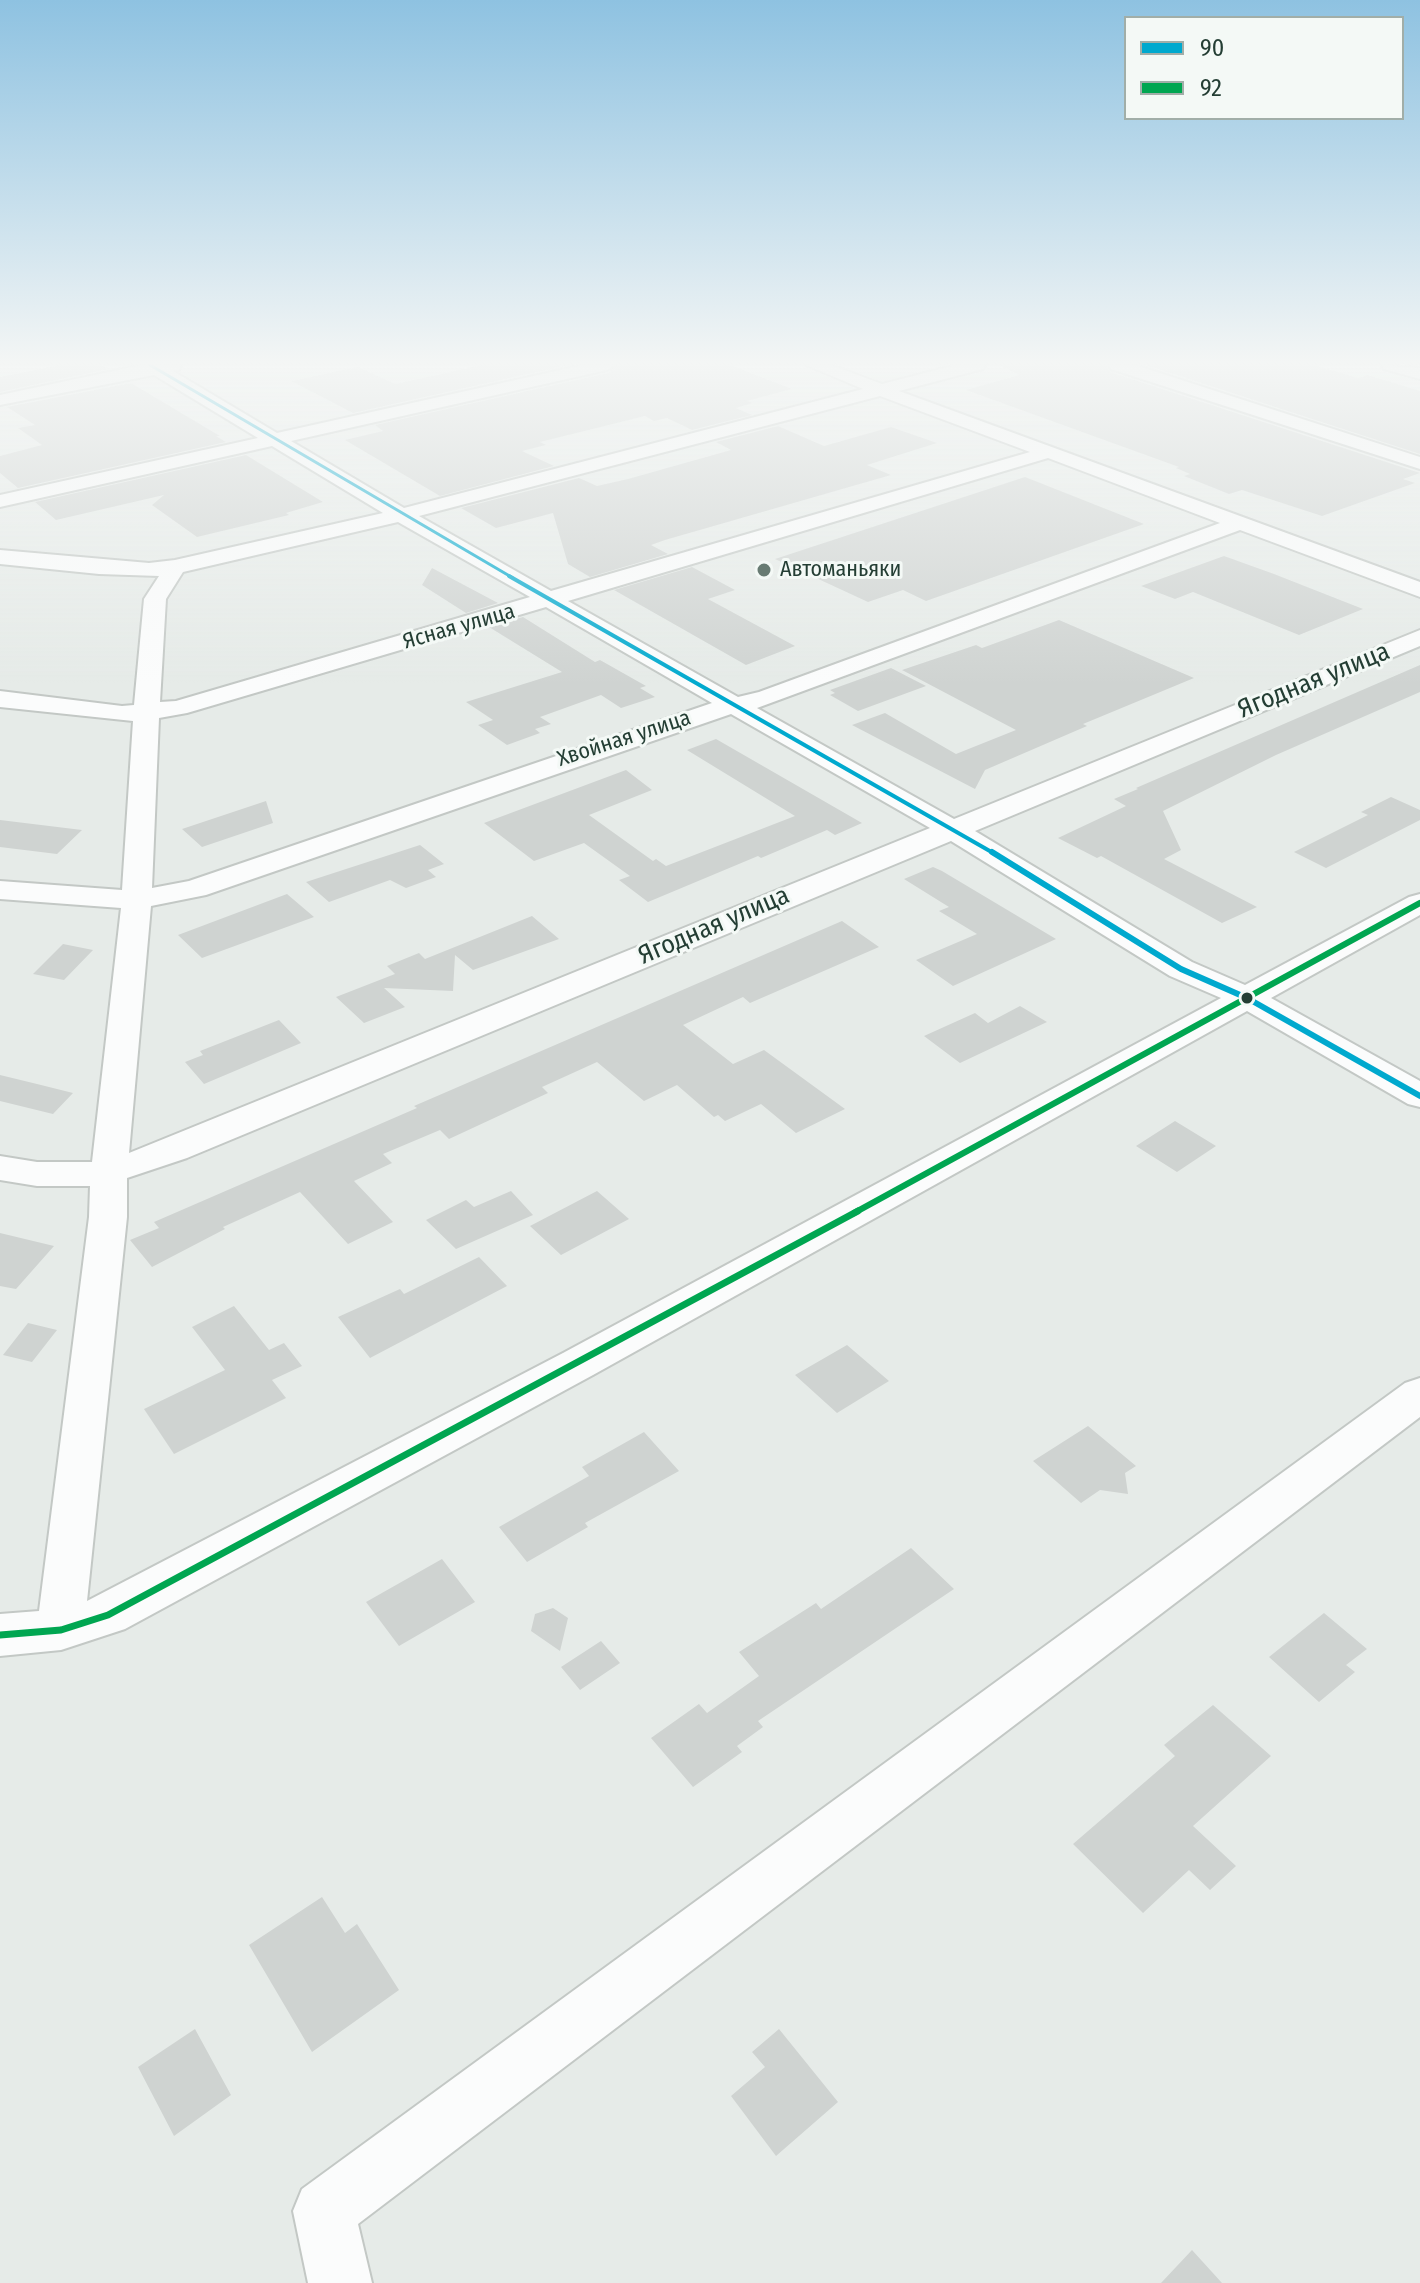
<!DOCTYPE html>
<html>
<head>
<meta charset="utf-8">
<style>
  body { margin:0 }
  #map { position:relative; width:1420px; height:2283px; overflow:hidden; background:#e6ebe8; font-family:"Fira Sans Condensed",sans-serif }
  canvas { display:block }
  .legend { position:absolute; left:1124px; top:16px; width:280px; height:104px; box-sizing:border-box; background:#f4f9f6; border:2px solid #a1aea8; margin:0; padding:10px 14px; list-style:none; font-size:24px; color:#243e34 }
  .legend li { display:flex; align-items:center; gap:16px; height:40px }
  .legend b { width:40px; border:2px solid #a1aea8 }
</style>
</head>
<body>
<div id="map">
<canvas width="1420" height="2283"></canvas>
<ul class="legend">
<li><b style="height:10px;background:#00a9ce"></b>90</li>
<li><b style="height:10px;background:#00a651"></b>92</li>
</ul>
</div>
<script>
const ctx = document.querySelector('canvas').getContext('2d');
ctx.lineJoin = 'round';
function paint(path, color) { ctx.fillStyle = color; ctx.fill(path, 'evenodd'); }
const poly = rows => new Path2D(rows.map(r => 'M' + r).join(''));
function trace(path, color, width, dash) { ctx.strokeStyle = color; ctx.lineWidth = width; ctx.lineCap = dash ? 'butt' : 'round'; ctx.setLineDash(dash || []); ctx.stroke(path); }
function label(font, color, halo, rows, align = 'center') {
  ctx.font = font + ' "Fira Sans Condensed",sans-serif'; ctx.lineWidth = 6; ctx.setLineDash([]); ctx.textBaseline = 'middle'; ctx.strokeStyle = halo; ctx.fillStyle = color; for (const [text, x, y, turn = 0] of rows) {
    ctx.save(); ctx.translate(x, y); ctx.rotate((+turn || 0) * Math.PI / 180); ctx.textAlign = isNaN(turn) ? turn : align; if (halo) ctx.strokeText(text, 0, 0); ctx.fillText(text, 0, 0); ctx.restore();
  }
}
paint(poly([
  [61,365,101,365,108,369,0,392,0,377],
  [482,365,568,365,353,413,291,381,358,367,395,384],
  [618,365,730,365,792,389,747,401,753,403,736,408,752,415,692,430,667,418,654,421,645,416,540,442,546,445,522,451,554,466,440,496,345,440,383,431,375,425,608,373],
  [1000,365,1106,365,1110,372,1420,473,1403,479,1415,483,1322,516,1242,490,1229,494,1184,476,1190,474,1176,468,1179,467,966,390,1019,375],
  [1146,365,1314,365,1358,378,1368,375,1420,391,1420,454],
  [131,383,220,436,216,436,226,442,18,488,0,473,0,456,42,445,18,428,35,425,7,407],
  [778,426,824,446,891,427,937,443,867,465,891,475,665,540,651,545,668,554,590,577,568,564,553,513,496,528,461,508,579,478,597,486,628,479,731,450,716,442],
  [246,455,323,502,286,513,289,515,197,537,152,505,164,495,56,520,35,502],
  [1025,477,1144,524,926,601,903,590,868,602,775,559],
  [1224,556,1274,574,1363,609,1299,635,1193,592,1175,599,1141,586],
  [692,567,735,590,708,599,795,646,746,665,614,590],
  [432,568,498,603,466,613,422,585],
  [523,617,595,662,600,660,646,686,640,688,655,697,621,708,601,695,540,717,551,724,535,729,540,733,507,745,478,725,493,720,466,702,562,672,489,627],
  [1059,620,1194,678,1083,724,1087,726,985,770,975,789,852,725,885,713,956,754,1016,730,902,670,976,645,982,648],
  [1420,665,1420,692,1276,755,1163,811,1181,850,1164,859,1257,907,1222,923,1101,856,1097,858,1058,838,1126,806,1114,799,1138,789,1136,788],
  [891,668,926,686,858,711,830,695,835,693,830,690],
  [716,739,862,823,835,835,827,830,761,858,758,856,648,902,619,880,630,876,584,843,534,861,484,823,626,770,652,790,589,815,653,861,656,859,666,866,795,816,687,750],
  [1391,797,1420,810,1420,820,1326,868,1294,852,1368,815,1361,812],
  [266,801,273,823,202,847,182,829],
  [0,820,82,830,57,854,0,847],
  [420,845,444,864,428,870,436,877,406,888,390,880,329,902,306,882],
  [933,867,942,871,1056,939,953,986,916,960,977,934,939,911,949,907,904,879],
  [287,894,314,917,202,958,178,935],
  [532,916,559,939,473,970,455,955,453,991,384,988,405,1007,364,1023,336,997,395,974,387,966,419,953,425,959],
  [842,921,879,947,750,1003,743,997,683,1025,733,1064,764,1050,845,1109,796,1133,761,1104,725,1121,718,1115,714,1117,677,1085,644,1101,597,1062,542,1087,548,1093,449,1139,440,1130,383,1154,392,1163,354,1181,393,1222,348,1244,300,1192,223,1227,225,1229,152,1267,130,1240,159,1228,154,1222,417,1108,414,1106],
  [63,944,93,950,64,980,33,974],
  [1020,1006,1047,1022,960,1063,924,1036,975,1013,988,1023],
  [279,1020,301,1043,204,1084,185,1062,203,1055,200,1051],
  [0,1075,37,1084,73,1093,53,1114,0,1101],
  [1175,1121,1216,1146,1177,1172,1136,1146],
  [511,1191,533,1215,456,1249,426,1220,466,1200,474,1207],
  [597,1191,629,1219,561,1255,530,1226],
  [0,1233,54,1246,16,1289,0,1286],
  [479,1257,507,1286,370,1358,338,1317,400,1289,404,1294],
  [234,1306,269,1350,284,1343,302,1366,272,1380,286,1398,174,1454,144,1409,225,1370,192,1327],
  [28,1323,57,1330,32,1362,3,1355],
  [847,1345,889,1381,837,1413,795,1375],
  [1088,1426,1136,1466,1125,1473,1128,1494,1100,1490,1081,1503,1033,1461],
  [644,1432,679,1471,585,1523,588,1527,527,1562,499,1527,589,1476,582,1467],
  [911,1548,954,1589,758,1721,763,1727,737,1746,742,1752,693,1787,651,1738,699,1704,707,1713,759,1676,739,1652,816,1603,821,1609],
  [442,1559,475,1602,399,1646,366,1602],
  [553,1608,568,1618,560,1651,531,1631,535,1614],
  [1324,1613,1367,1649,1346,1665,1355,1672,1319,1702,1269,1657],
  [601,1641,620,1663,580,1690,561,1667],
  [1213,1705,1271,1756,1193,1826,1236,1866,1210,1890,1189,1870,1143,1913,1073,1844,1175,1756,1164,1745],
  [322,1897,345,1933,357,1924,399,1990,312,2052,249,1945],
  [195,2029,231,2095,174,2136,138,2067],
  [779,2029,838,2102,776,2156,731,2096,765,2067,752,2052],
  [1192,2250,1222,2283,1161,2283]
]), '#cfd3d1');
const minor = poly([
  [142,365,181,365,179,370,173,371,277,433,583,365,615,365,607,370,291,441,404,508,863,389,806,365,831,365,882,384,956,365,985,365,983,369,899,391,1420,582,1420,597,1240,530,757,708,954,819,1420,630,1420,646,975,831,1192,962,1245,985,1409,897,1420,894,1420,915,1271,998,1420,1081,1420,1107,1408,1104,1247,1011,593,1375,125,1629,61,1650,0,1656,0,1614,39,1611,89,1217,90,1186,37,1186,0,1180,0,1156,37,1162,92,1162,121,908,0,899,0,881,122,890,133,721,0,707,0,691,122,706,134,705,144,599,159,576,99,574,0,564,0,550,149,563,175,560,383,513,272,446,0,507,0,495,258,438,154,375,0,405,0,395,142,365],
  [880,396,1030,452,551,591,419,516,880,396],
  [1048,458,1220,523,759,692,738,697,568,601,1048,458],
  [398,522,530,597,176,701,160,702,166,599,183,572,398,522],
  [546,607,712,703,189,881,152,888,159,718,187,713,546,607],
  [731,714,930,828,129,1153,151,906,206,895,731,714],
  [951,841,1170,976,1221,998,563,1353,87,1601,127,1217,127,1178,187,1158,951,841],
  [1109,365,1135,365,1420,457,1420,469,1111,369,1109,365],
  [1382,365,1420,368,1420,379,1384,369,1382,365],
  [1420,1378,1420,1417,358,2224,372,2283,308,2283,293,2211,302,2189,1405,1383,1420,1378]
]);
trace(minor, '#c3c8c5', 4);
paint(minor, '#fbfcfc');
trace(poly([
  [150,365,513,578]
]), '#00a9ce', 3);
trace(poly([
  [509,576,995,854]
]), '#00a9ce', 4);
trace(poly([
  [992,852,1181,969,1247,998,1420,1096]
]), '#00a9ce', 6);
trace(poly([
  [854,1213,1420,903]
]), '#00a651', 6);
trace(poly([
  [0,1635,61,1630,108,1615,858,1211]
]), '#00a651', 7);
const sky = ctx.createLinearGradient(0, 0, 0, 685);
sky.addColorStop(0, '#8ec2e1');
sky.addColorStop(0.53, '#f4f6f5');
sky.addColorStop(1, '#f4f6f500');
ctx.fillStyle = sky;
ctx.fillRect(0, 0, 1420, 685);
for (const [x, y, r, color] of [
  [764,570,8,"#687b73"],
  [1247,998,7,"#243e34"]
]) { const dot = new Path2D(); dot.arc(x, y, r, 0, 2 * Math.PI); ctx.fillStyle = color; ctx.fill(dot); trace(dot, '#f4f9f6', 3); }
label('22px', '#243e34', '#f4f9f6', [
  ["Автоманьяки",780,570]
], 'left');
label('22px', '#243e34', '#f4f9f6', [
  ["Ясная улица",459,627,-16],
  ["Хвойная улица",624,739,-18]
]);
label('26px', '#243e34', '#f4f9f6', [
  ["Ягодная улица",1314,681,-22],
  ["Ягодная улица",714,926,-23]
]);
</script>
</body>
</html>
